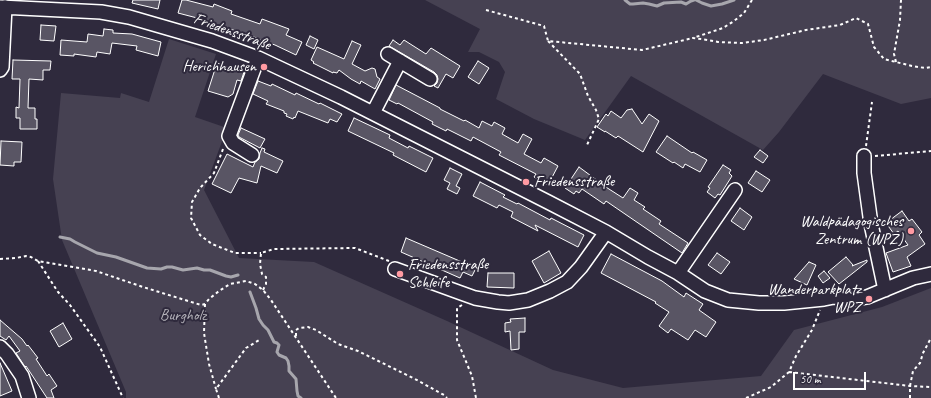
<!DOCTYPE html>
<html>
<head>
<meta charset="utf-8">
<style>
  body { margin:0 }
  #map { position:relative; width:931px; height:398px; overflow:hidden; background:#2f2a3d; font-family:Caveat,sans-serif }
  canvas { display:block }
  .scale { position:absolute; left:793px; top:372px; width:73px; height:18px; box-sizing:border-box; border:2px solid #fff; border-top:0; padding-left:5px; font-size:12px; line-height:14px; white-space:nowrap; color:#fff; -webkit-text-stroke:3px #2f2a3d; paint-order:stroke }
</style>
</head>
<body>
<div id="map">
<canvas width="931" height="398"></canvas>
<div class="scale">50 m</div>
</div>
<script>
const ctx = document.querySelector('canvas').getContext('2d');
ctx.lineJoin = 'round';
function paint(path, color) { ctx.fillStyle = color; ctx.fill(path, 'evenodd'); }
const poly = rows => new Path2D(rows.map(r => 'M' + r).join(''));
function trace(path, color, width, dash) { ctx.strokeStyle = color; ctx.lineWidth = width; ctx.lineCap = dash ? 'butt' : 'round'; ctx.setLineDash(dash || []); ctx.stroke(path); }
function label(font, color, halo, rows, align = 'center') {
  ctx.font = font + ' Caveat,sans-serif'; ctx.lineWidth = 4; ctx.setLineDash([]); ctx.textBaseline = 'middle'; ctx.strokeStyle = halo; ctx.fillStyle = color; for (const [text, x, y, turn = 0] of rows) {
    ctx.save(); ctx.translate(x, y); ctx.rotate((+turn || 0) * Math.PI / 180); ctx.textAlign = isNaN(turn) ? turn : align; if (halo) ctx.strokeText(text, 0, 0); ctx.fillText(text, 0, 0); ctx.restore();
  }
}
paint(poly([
  [425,0,931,0,931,98,901,104,823,74,779,132,763,150,631,76,585,140,534,119,496,99,505,72,499,62,479,52,468,52,480,29],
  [169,39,216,54,195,117,227,128,204,190,239,258,314,262,447,321,553,370,623,388,761,376,794,330,882,307,931,288,931,398,126,398,126,392,62,240,53,179,61,93,120,98,121,93,149,102]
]), '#464152');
trace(poly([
  [625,0,630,4,633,4,643,3,649,4,657,6,664,3,681,2,686,4,691,1,694,0],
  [696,0,702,3,711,6,722,4,734,0],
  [60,237,70,239,75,242,97,253,116,257,147,268,161,269,167,267,172,267,183,270,197,268,204,270,210,270,226,276,231,277,238,275],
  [250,292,256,308,259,319,263,325,268,330,274,342,277,343,279,345,277,352,279,355,286,358,288,361,289,366,289,371,296,379,297,391,298,396,301,398]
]), '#a7a6ad', 3);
const building = poly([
  [133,0,160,0,158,9,132,3,133,0],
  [182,0,186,0,213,7,214,4,232,11,231,14,260,24,262,19,289,29,286,35,302,42,296,55,275,45,257,39,257,38,221,26,221,27,200,20,201,19,178,13,182,0],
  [41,25,56,26,54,41,40,40,41,25],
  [104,29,113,30,113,33,132,34,161,42,158,56,136,50,137,46,112,43,110,54,97,52,96,57,74,54,74,56,60,55,61,40,87,42,88,34,103,36,104,29],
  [310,36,318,40,314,49,306,45,310,36],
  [393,40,400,45,404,40,426,54,431,48,460,66,453,78,446,74,438,88,434,86,437,83,438,79,437,75,434,72,389,46,393,40],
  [352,41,361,45,352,64,365,71,372,68,375,69,377,77,380,79,375,89,361,81,360,84,351,79,339,70,337,73,333,72,333,73,313,63,314,62,311,60,317,47,344,59,352,41],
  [13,60,51,61,50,70,43,70,43,80,29,79,28,108,35,108,35,119,37,119,37,129,20,129,20,118,16,118,16,107,19,108,20,79,12,79,13,60],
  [478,61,489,68,479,84,468,77,478,61],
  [217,63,239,71,239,70,244,72,241,81,237,80,233,94,228,97,208,91,217,63],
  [258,81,271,86,272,84,295,95,296,93,319,104,320,103,342,114,337,122,330,119,328,123,298,111,295,118,294,117,293,119,286,116,287,114,284,113,284,111,266,104,268,101,253,94,258,81],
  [396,85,440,108,440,109,464,121,465,120,479,128,482,121,492,126,494,122,505,128,502,134,518,143,523,134,532,139,524,154,541,163,544,158,558,166,548,185,534,177,536,174,499,155,501,152,473,137,471,141,447,129,446,131,432,124,433,122,398,103,397,104,389,100,396,85],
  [632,109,642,124,649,114,659,121,643,152,618,136,616,138,605,131,605,132,597,127,606,114,608,116,611,111,621,118,627,110,632,109],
  [354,118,390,135,389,138,408,148,409,146,433,158,426,172,393,155,394,153,348,131,354,118],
  [241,128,265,139,260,148,239,137,238,135,241,128],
  [667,136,692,153,693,152,707,160,700,172,685,164,683,168,674,162,673,163,656,152,667,136],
  [1,141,22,142,21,162,14,162,14,166,0,165,1,141],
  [262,148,265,149,264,152,283,161,277,173,261,166,257,183,239,178,231,193,212,184,227,154,253,167,255,162,259,159,260,153,262,148],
  [760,150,768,156,763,163,754,157,760,150],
  [723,165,731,170,729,173,732,176,720,195,718,194,715,198,707,192,710,188,708,187,723,165],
  [579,167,598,181,598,182,623,198,630,188,638,193,634,200,645,207,643,209,661,221,659,224,688,243,682,253,606,201,604,204,582,189,579,193,576,191,574,194,565,188,579,167],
  [450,168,462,174,456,186,460,188,457,194,447,189,450,183,444,180,450,168],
  [756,171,770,180,762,192,748,183,756,171],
  [480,182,505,195,503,197,517,204,518,203,550,220,551,218,584,235,578,247,535,225,538,231,511,217,513,212,499,205,497,208,473,196,480,182],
  [740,208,752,217,744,230,731,221,740,208],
  [902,211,909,221,912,219,922,232,919,235,925,244,907,257,911,266,893,272,886,253,908,245,898,231,894,234,886,223,902,211],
  [406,238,476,268,472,276,463,272,460,278,401,252,406,238],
  [549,251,561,273,544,283,532,261,549,251],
  [717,253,730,262,721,274,708,265,717,253],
  [611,254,662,281,684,297,686,293,703,304,699,310,716,322,706,337,695,330,688,340,671,329,668,333,659,326,669,312,655,303,656,302,601,273,611,254],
  [846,257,853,265,852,266,867,260,867,262,839,284,828,272,846,257],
  [809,262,816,265,807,285,794,279,809,262],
  [824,271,830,278,823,283,818,276,824,271],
  [488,273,514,273,514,288,487,287,488,273],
  [525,318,525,332,519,332,519,349,511,350,510,331,505,332,505,323,511,322,510,319,525,318],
  [0,320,22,339,27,346,28,345,38,358,36,359,47,376,49,374,57,386,51,390,54,398,47,398,26,366,25,367,16,353,20,351,9,336,6,340,0,336,0,320],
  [63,323,72,339,59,347,50,331,63,323],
  [0,363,12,391,0,396,0,363]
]);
paint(building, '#595564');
trace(building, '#fff', 1);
const minor = poly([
  [0,7,101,12,129,17,212,41,258,58,341,97,548,202,606,232,648,257,678,273,705,291,728,300,759,303,784,303,824,299,834,297,856,299,867,297,913,278,931,274],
  [388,54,430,79],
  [0,70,2,67,5,7],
  [373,113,400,61],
  [252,155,233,143,229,136,258,58],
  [864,156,864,173,871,224,885,290],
  [395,269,461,293,475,298,498,302,509,303,528,300,550,291,567,282,581,267,606,232],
  [678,273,735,190],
  [0,347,7,354,22,376,29,398]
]);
trace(minor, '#fff', 16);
trace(poly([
  [752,0,744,13,734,21,723,28,693,38,708,40,718,42,742,43,764,40,806,30,840,25,856,18,868,24,874,47,884,59,912,66,925,68,931,67],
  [486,10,544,26,548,41,642,50,693,38],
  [548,41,580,74,588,96,596,110,599,119,587,145],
  [896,62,894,54,900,20,901,0],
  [866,146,872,102],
  [223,149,214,173,200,188,192,202,191,218,200,235,212,244,235,253,261,253],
  [875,156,931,151],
  [0,259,16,258,26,256,31,257,38,261,96,271,143,287,201,305,205,304,209,299,219,291,230,284,246,281,255,284,263,290,271,300,336,398],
  [38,261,58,292,70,305,100,347,123,398],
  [263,290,266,284,266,277,262,274,260,264,261,253,274,249,355,248,389,261],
  [205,304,204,333,209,364,216,389],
  [462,305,457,308,457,340,472,376,476,398],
  [296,336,296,330,299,328,308,327,316,330,338,344,358,351,415,379,444,395,447,398],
  [789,372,910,386,931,387],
  [219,398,216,389,246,348,261,339],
  [746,398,771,387,789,372,796,356,812,330,820,310],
  [910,398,910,386,913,371,920,363,923,353,931,338]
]), '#fff', 2, [3, 3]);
trace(minor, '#2f2a3d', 13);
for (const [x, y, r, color] of [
  [264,67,4,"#ff9aa2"],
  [526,182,4,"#ff9aa2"],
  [911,231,4,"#ff9aa2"],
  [400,274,4,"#ff9aa2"],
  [869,299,4,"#ff9aa2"]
]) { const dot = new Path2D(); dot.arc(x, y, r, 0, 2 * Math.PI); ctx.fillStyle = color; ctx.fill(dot); trace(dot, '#2f2a3d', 1.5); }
label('16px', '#fff', '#2f2a3d', [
  ["Friedensstraße",232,32,20]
]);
label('16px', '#fff', '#2f2a3d', [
  ["Herichhausen",256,67],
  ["Friedensstraße",534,182,"left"],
  ["Waldpädagogisches",903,222],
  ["Zentrum (WPZ)",903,240],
  ["Friedensstraße",408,265,"left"],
  ["Schleife",408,283,"left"],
  ["Wanderparkplatz",861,290],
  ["WPZ",861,308]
], 'right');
label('16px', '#b5b3ba', '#2f2a3d', [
  ["Burgholz",183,316]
]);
</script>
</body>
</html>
